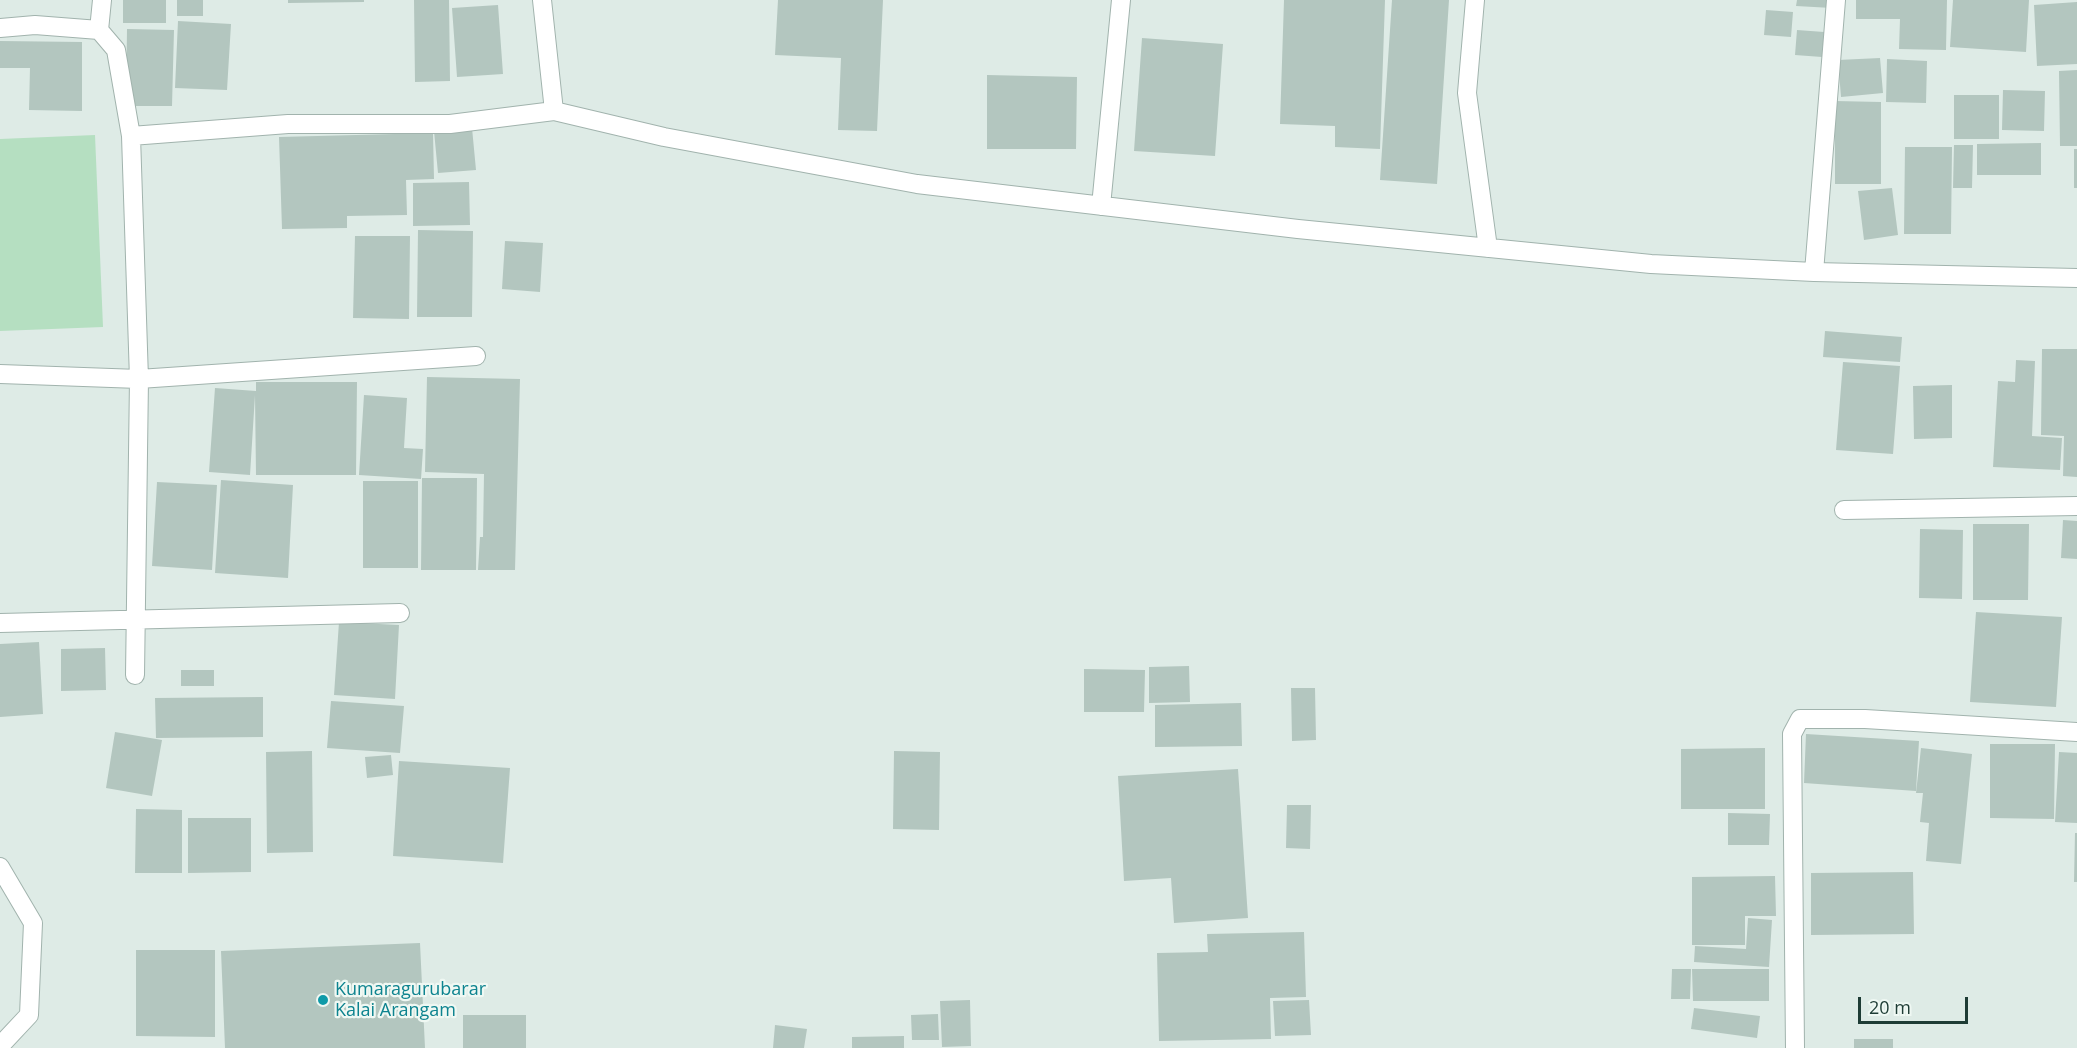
<!DOCTYPE html>
<html>
<head>
<meta charset="utf-8">
<style>
  body { margin:0 }
  #map { position:relative; width:2077px; height:1048px; overflow:hidden; background:#deebe6; font-family:"Open Sans",sans-serif }
  canvas { display:block }
  .scale { position:absolute; left:1858px; top:997px; width:110px; height:27px; box-sizing:border-box; border:3px solid #1e3c35; border-top:0; padding-left:8px; font-size:18px; line-height:21px; white-space:nowrap; color:#1e3c35; -webkit-text-stroke:4px #eff8f3; paint-order:stroke }
</style>
</head>
<body>
<div id="map">
<canvas width="2077" height="1048"></canvas>
<div class="scale">20 m</div>
</div>
<script>
const ctx = document.querySelector('canvas').getContext('2d');
ctx.lineJoin = 'round';
function paint(path, color) { ctx.fillStyle = color; ctx.fill(path, 'evenodd'); }
const poly = rows => new Path2D(rows.map(r => 'M' + r).join(''));
function trace(path, color, width, dash) { ctx.strokeStyle = color; ctx.lineWidth = width; ctx.lineCap = dash ? 'butt' : 'round'; ctx.setLineDash(dash || []); ctx.stroke(path); }
function label(font, color, halo, rows, align = 'center') {
  ctx.font = font + ' "Open Sans",sans-serif'; ctx.lineWidth = 4.5; ctx.setLineDash([]); ctx.textBaseline = 'middle'; ctx.strokeStyle = halo; ctx.fillStyle = color; for (const [text, x, y, turn = 0] of rows) {
    ctx.save(); ctx.translate(x, y); ctx.rotate((+turn || 0) * Math.PI / 180); ctx.textAlign = isNaN(turn) ? turn : align; if (halo) ctx.strokeText(text, 0, 0); ctx.fillText(text, 0, 0); ctx.restore();
  }
}
paint(poly([
  [95,135,103,327,0,331,0,139]
]), '#b5dfc1');
paint(poly([
  [123,0,166,0,166,23,123,23],
  [177,0,203,0,203,16,177,16],
  [288,0,364,0,364,2,288,3],
  [414,0,449,0,450,81,415,82],
  [778,0,883,0,877,131,838,130,841,58,775,55],
  [1284,0,1385,0,1380,149,1335,147,1335,126,1280,124],
  [1392,0,1449,0,1437,184,1380,180],
  [1797,0,1833,0,1832,8,1796,6],
  [1856,0,1947,0,1946,50,1899,49,1900,19,1856,19],
  [1953,0,2029,0,2026,52,1950,47],
  [2077,2,2077,64,2037,66,2034,5],
  [498,5,503,74,457,77,452,8],
  [1766,10,1793,12,1791,37,1764,35],
  [178,21,231,24,227,90,175,88],
  [127,29,174,30,172,106,126,106],
  [1797,30,1824,32,1822,57,1795,55],
  [1142,38,1223,44,1215,156,1134,151],
  [0,41,82,42,82,111,29,110,30,68,0,68],
  [1880,58,1883,93,1841,97,1838,60],
  [1887,59,1927,61,1926,103,1886,102],
  [2077,70,2077,146,2060,146,2059,71],
  [987,75,1077,77,1076,149,987,149],
  [2003,90,2045,91,2044,131,2002,130],
  [1954,95,1999,95,1999,139,1954,139],
  [1835,101,1881,102,1881,184,1835,184],
  [472,128,476,170,438,173,434,131],
  [433,133,434,179,406,180,407,215,347,216,347,228,282,229,279,137],
  [2041,143,2041,175,1977,175,1977,144],
  [1954,145,1973,145,1972,188,1953,188],
  [1905,147,1952,147,1951,234,1904,234],
  [2074,149,2077,149,2077,188,2074,188],
  [469,182,470,225,413,226,413,183],
  [1892,188,1898,235,1864,240,1858,191],
  [418,230,473,231,472,317,417,317],
  [355,236,410,236,409,319,353,318],
  [505,241,543,243,540,292,502,289],
  [1825,331,1902,337,1900,362,1823,357],
  [2042,349,2077,349,2077,477,2063,476,2064,436,2041,435],
  [2016,360,2035,361,2032,436,2062,438,2060,470,1993,467,1998,381,2015,382],
  [1843,362,1900,366,1893,454,1836,450],
  [427,377,520,379,515,570,478,570,480,537,483,537,484,474,425,472],
  [256,382,357,382,356,475,256,475,255,395,250,475,209,472,215,388,256,391],
  [1952,385,1952,438,1914,439,1913,386],
  [364,395,407,398,404,448,423,449,421,479,359,475],
  [422,478,477,478,476,570,421,570],
  [221,480,293,485,288,578,215,573],
  [363,481,418,481,418,568,363,568],
  [157,482,217,485,212,570,152,566],
  [2063,520,2077,521,2077,559,2061,558],
  [1973,524,2029,524,2028,600,1973,600],
  [1920,529,1963,530,1962,599,1919,598],
  [1976,612,2062,617,2056,707,1970,702],
  [339,622,399,625,395,699,334,695],
  [39,642,43,714,0,717,0,644],
  [105,648,106,690,61,691,61,649],
  [1189,666,1190,702,1149,703,1149,667],
  [1084,669,1145,670,1144,712,1084,712],
  [181,670,214,670,214,686,181,686],
  [1291,688,1315,688,1316,740,1292,741],
  [263,697,263,737,156,738,155,698],
  [331,701,404,706,400,753,327,748],
  [1241,703,1242,746,1155,747,1155,705],
  [115,732,162,740,152,796,106,788],
  [1806,734,1919,741,1916,791,1804,783],
  [1990,744,2055,744,2054,819,1990,818],
  [1765,748,1765,809,1681,809,1681,749],
  [1921,748,1972,754,1961,864,1926,861,1929,823,1920,822,1923,793,1916,793],
  [312,751,313,852,267,853,266,752],
  [894,751,940,752,939,830,893,829],
  [2059,752,2077,753,2077,823,2055,822],
  [391,755,393,775,367,778,365,757],
  [399,761,510,768,503,863,393,856],
  [1238,769,1248,918,1174,923,1171,878,1124,881,1118,776],
  [1287,805,1311,805,1310,849,1286,848],
  [136,809,182,810,182,873,135,873],
  [1728,813,1770,814,1769,845,1728,845],
  [188,818,251,818,251,872,188,873],
  [2075,833,2077,833,2077,882,2074,882],
  [1913,872,1914,934,1811,935,1811,873],
  [1775,876,1776,916,1745,916,1745,945,1692,945,1692,877],
  [1748,918,1772,920,1769,967,1694,962,1695,946,1746,949],
  [1304,932,1306,997,1270,998,1271,1039,1159,1041,1157,953,1208,952,1207,934],
  [420,943,425,1048,225,1048,221,951],
  [136,950,215,950,215,1037,136,1036],
  [1672,969,1691,969,1690,999,1671,999],
  [1692,969,1769,969,1769,1001,1693,1001],
  [970,1000,971,1046,942,1047,940,1001],
  [1309,1000,1311,1035,1275,1036,1273,1001],
  [1694,1008,1760,1016,1757,1038,1691,1029],
  [938,1014,939,1040,912,1040,911,1015],
  [463,1015,526,1015,526,1048,463,1048],
  [775,1025,807,1029,804,1048,773,1048],
  [904,1036,904,1048,852,1048,852,1037],
  [1854,1039,1893,1039,1893,1048,1854,1048]
]), '#b3c6bf');
const street = poly([
  [542,0,554,111],
  [1475,0,1467,93,1488,248],
  [0,28,35,25,99,30,116,50,131,136],
  [99,30,102,0],
  [1101,206,1121,0],
  [1814,272,1836,0],
  [0,374,139,379,131,136,288,124,450,124,554,111,664,137,917,184,1298,229,1651,264,1814,272,2077,278],
  [1844,510,2077,506],
  [0,623,400,613],
  [135,675,139,379,476,356],
  [0,867,33,923,29,1015,0,1046],
  [1795,1048,1792,734,1800,719,1865,719,2077,732]
]);
trace(street, '#a1b3ad', 20);
trace(street, '#fff', 18);
for (const [x, y, r, color] of [
  [323,1000,6,"#0f9aa8"]
]) { const dot = new Path2D(); dot.arc(x, y, r, 0, 2 * Math.PI); ctx.fillStyle = color; ctx.fill(dot); trace(dot, '#eff8f3', 2); }
label('18px', '#0d838f', '#eff8f3', [
  ["Kumaragurubarar",335,990],
  ["Kalai Arangam",335,1011]
], 'left');
</script>
</body>
</html>
